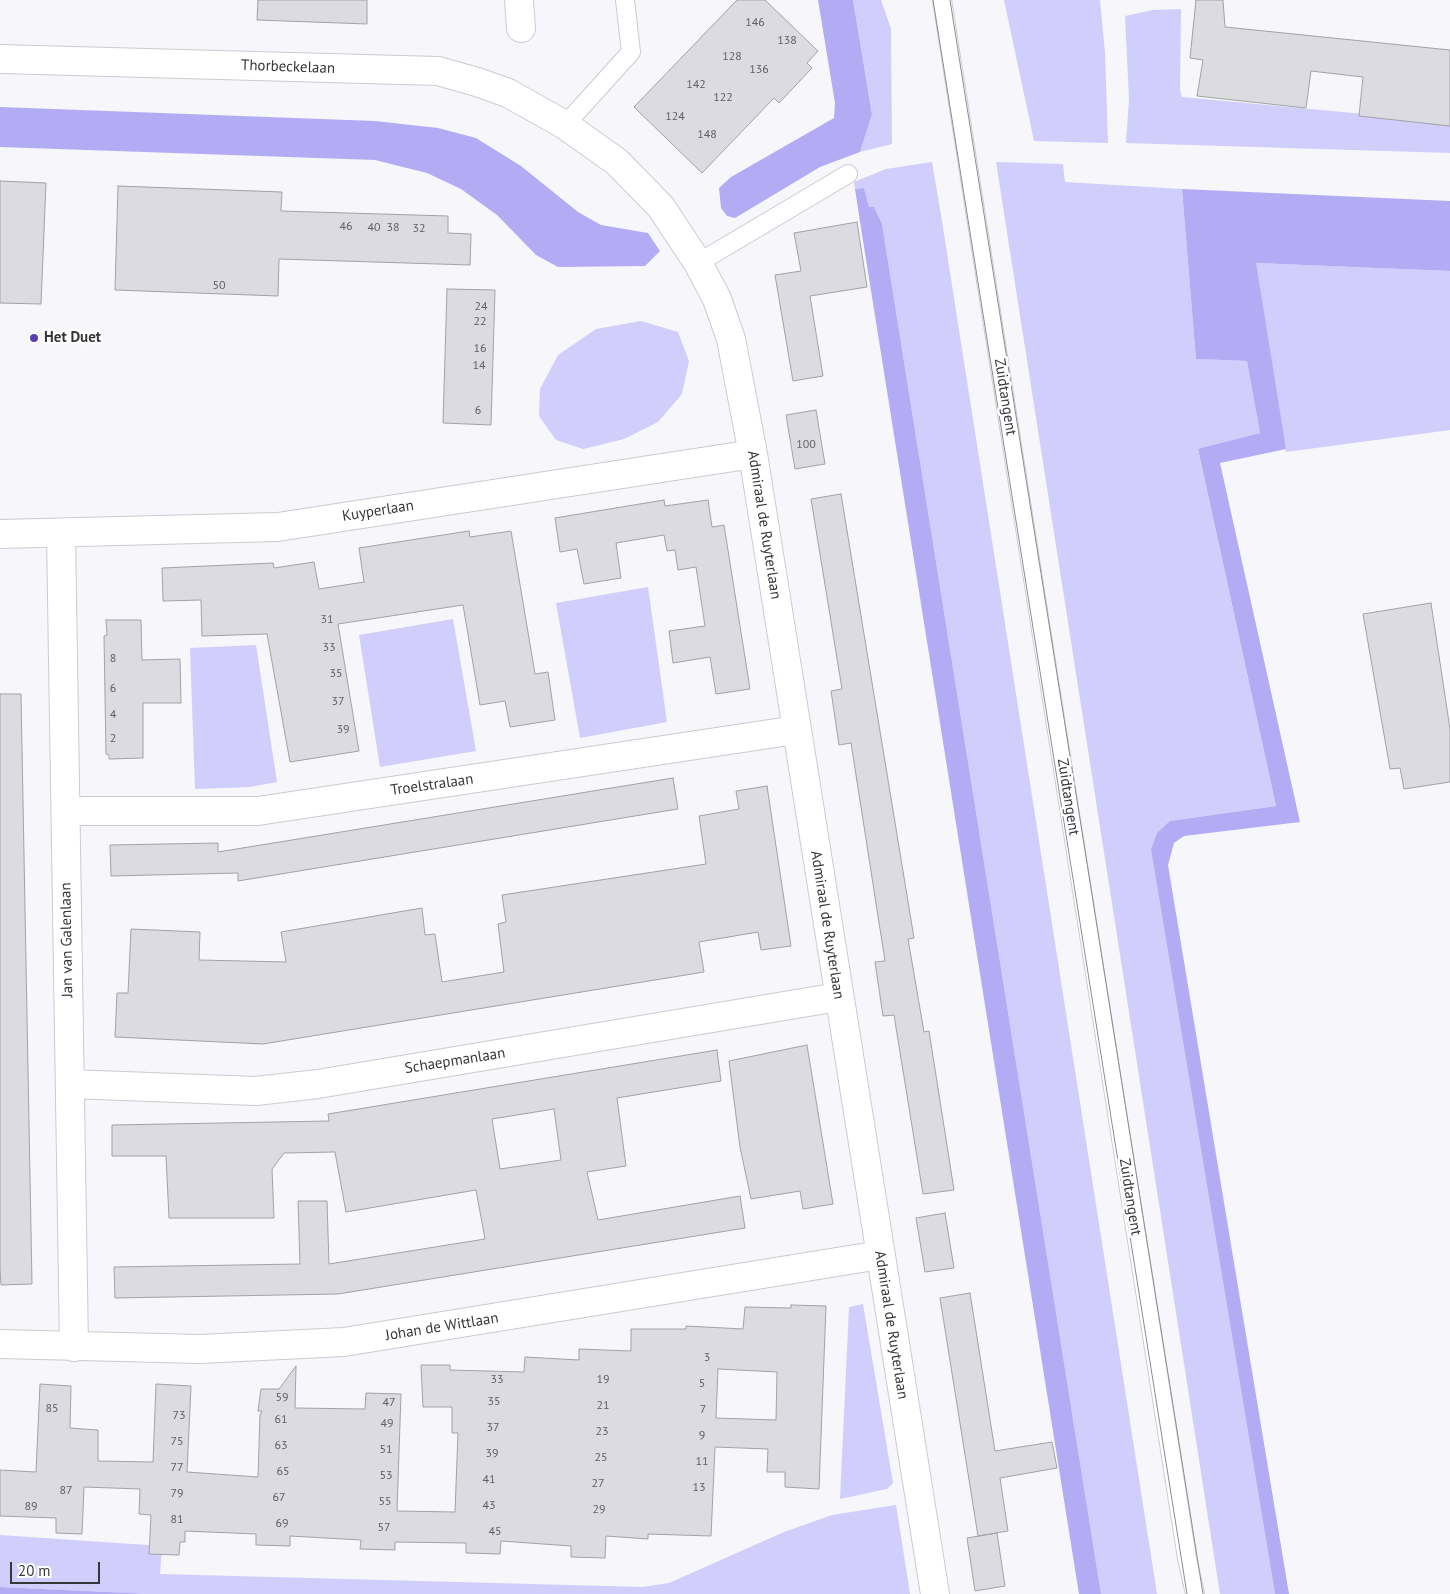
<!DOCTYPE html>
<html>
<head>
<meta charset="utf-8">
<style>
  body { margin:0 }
  #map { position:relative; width:1450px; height:1594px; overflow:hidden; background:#f6f6fb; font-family:"PT Sans",sans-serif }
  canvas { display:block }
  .scale { position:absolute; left:10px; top:1562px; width:90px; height:22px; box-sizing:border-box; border:2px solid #373739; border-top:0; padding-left:6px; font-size:15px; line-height:18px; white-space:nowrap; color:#373739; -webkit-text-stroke:4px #fff; paint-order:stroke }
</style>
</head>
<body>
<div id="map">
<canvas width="1450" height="1594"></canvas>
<div class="scale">20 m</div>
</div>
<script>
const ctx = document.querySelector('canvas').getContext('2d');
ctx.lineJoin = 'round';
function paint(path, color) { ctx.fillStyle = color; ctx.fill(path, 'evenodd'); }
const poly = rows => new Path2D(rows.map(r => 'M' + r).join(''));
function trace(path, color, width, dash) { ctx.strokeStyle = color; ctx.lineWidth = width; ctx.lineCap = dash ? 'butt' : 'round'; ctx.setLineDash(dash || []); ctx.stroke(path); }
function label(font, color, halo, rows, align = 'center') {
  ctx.font = font + ' "PT Sans",sans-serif'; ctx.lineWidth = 5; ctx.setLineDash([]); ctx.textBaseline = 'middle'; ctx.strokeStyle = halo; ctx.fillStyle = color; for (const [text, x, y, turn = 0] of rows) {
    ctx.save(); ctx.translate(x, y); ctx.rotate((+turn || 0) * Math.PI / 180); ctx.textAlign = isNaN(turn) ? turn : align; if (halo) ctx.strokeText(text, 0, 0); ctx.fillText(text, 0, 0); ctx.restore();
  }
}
paint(poly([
  [853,0,881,0,891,29,892,144,860,152,872,113],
  [1004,0,1100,0,1105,53,1108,143,1034,141],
  [1181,9,1180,90,1182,97,1450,122,1450,153,1126,143,1129,99,1125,16,1153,10],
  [932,162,941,215,1157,1594,1101,1594,882,224,874,207,869,207,864,188,855,189,854,182,886,169],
  [996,162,1063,164,1065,182,1182,189,1196,359,1247,361,1260,433,1198,450,1276,806,1170,821,1151,850,1275,1594,1220,1594],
  [1255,263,1450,271,1450,430,1286,452],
  [641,321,678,332,689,361,682,394,658,422,624,439,583,449,556,440,539,416,540,389,558,355,596,329],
  [648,587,667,722,580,738,556,603],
  [453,619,476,751,380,767,359,635],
  [256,645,277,782,250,787,195,789,190,648],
  [863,1304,893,1483,887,1489,840,1499,849,1307],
  [896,1505,910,1594,150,1594,0,1587,0,1535,162,1546,160,1574,643,1587,669,1583,784,1532,832,1515]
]), '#d1cefc');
paint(poly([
  [818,0,853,0,872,114,860,152,820,167,735,218,727,216,721,208,719,188,731,177,834,118,835,103],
  [0,107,375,121,438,128,476,138,521,166,578,212,601,225,648,233,660,251,645,266,558,267,536,255,497,215,461,189,427,173,375,160,0,147],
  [864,188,869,207,874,207,882,224,1101,1594,1079,1594,861,228,855,189],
  [1182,189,1450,201,1450,271,1256,263,1286,449,1220,463,1300,822,1184,836,1174,843,1168,865,1289,1594,1275,1594,1151,850,1157,833,1170,821,1276,806,1198,449,1260,433,1247,361,1196,359],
  [0,1587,150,1594,0,1594]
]), '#b3acf5');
const building = poly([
  [258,0,367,0,367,24,257,20,258,0],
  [737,0,765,0,818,51,807,63,812,68,779,103,774,98,702,173,634,107,737,0],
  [1196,0,1223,0,1225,27,1450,50,1450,126,1359,116,1363,77,1311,71,1306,108,1197,96,1203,60,1190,58,1196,0],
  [0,181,46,183,41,304,0,303,0,181],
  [118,186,282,192,281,211,448,216,448,233,471,234,470,265,279,259,278,296,115,290,118,186],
  [857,222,867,287,810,296,823,376,793,381,775,275,801,271,794,233,857,222],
  [447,289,495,290,491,425,443,423,447,289],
  [816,410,825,464,795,469,786,415,816,410],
  [841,494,914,938,908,939,924,1032,929,1031,954,1190,923,1194,894,1015,883,1016,875,962,885,961,851,743,839,745,831,691,842,689,811,499,841,494],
  [664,500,665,506,708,500,712,527,724,525,750,689,716,694,710,657,673,663,669,631,705,626,696,567,678,570,675,550,667,551,664,535,616,543,621,578,584,584,577,549,560,552,555,518,664,500],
  [469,531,470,537,511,531,535,674,548,672,555,720,510,727,505,701,480,705,463,605,338,624,359,751,290,762,267,634,202,636,201,600,163,601,162,568,273,563,274,568,314,562,319,589,364,582,359,548,469,531],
  [1431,603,1450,729,1450,782,1404,789,1400,768,1390,769,1363,614,1431,603],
  [106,620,141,620,142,660,180,659,181,703,143,703,143,758,109,759,109,755,106,754,104,636,107,635,106,620],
  [0,694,21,694,32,1284,1,1285,0,1268,0,694],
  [673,778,678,809,647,814,238,881,238,873,111,876,110,845,218,843,218,852,673,778],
  [767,786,791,946,761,950,758,932,699,942,704,972,263,1044,115,1037,117,993,128,993,131,929,200,932,199,960,286,962,281,932,422,908,425,935,435,934,442,982,504,972,498,924,506,922,502,895,706,864,699,816,739,809,736,791,767,786],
  [807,1045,833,1204,803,1209,800,1191,751,1199,740,1147,729,1061,807,1045],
  [717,1050,721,1081,617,1098,626,1166,587,1172,598,1220,740,1196,745,1228,338,1294,115,1298,114,1267,300,1264,298,1201,327,1201,329,1264,485,1239,476,1190,346,1212,335,1152,284,1153,272,1169,274,1218,169,1218,166,1156,112,1156,112,1125,329,1121,328,1114,717,1050],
  [554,1109,561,1160,500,1169,492,1119,554,1109],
  [945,1213,954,1268,925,1272,916,1218,945,1213],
  [970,1293,995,1451,1052,1442,1057,1468,1000,1478,1008,1531,978,1536,940,1298,970,1293],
  [791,1305,826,1306,819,1489,785,1487,785,1472,767,1472,768,1449,715,1447,711,1536,648,1534,648,1539,606,1536,605,1558,571,1557,571,1546,501,1541,500,1554,466,1553,466,1543,395,1542,395,1550,360,1549,361,1540,290,1536,290,1546,256,1545,256,1534,185,1531,185,1542,180,1542,179,1555,149,1554,151,1515,139,1514,140,1489,84,1487,82,1534,56,1533,56,1518,0,1516,0,1470,36,1472,40,1384,71,1386,70,1428,98,1430,98,1461,153,1462,156,1384,191,1386,187,1472,258,1477,260,1415,262,1411,258,1411,261,1389,279,1389,296,1366,295,1408,365,1409,366,1393,401,1394,397,1511,455,1512,458,1433,452,1433,452,1407,423,1407,421,1365,450,1365,450,1370,524,1372,525,1357,579,1360,579,1349,631,1351,631,1329,686,1329,686,1326,743,1329,745,1307,791,1308,791,1305],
  [718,1369,777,1372,776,1420,716,1418,718,1369],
  [997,1533,1005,1586,975,1591,967,1538,997,1533]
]);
paint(building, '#dbdbe1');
trace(building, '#a1a1a6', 1);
const lane = poly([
  [942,0,1187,1558,1195,1594],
  [565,125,631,52,625,0],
  [698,263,848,174]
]);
const street = poly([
  [519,0,521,28],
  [0,59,438,71,477,82,508,93,565,125,617,162,661,207,698,263,717,299,731,339,753,454,935,1594],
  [0,534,278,527,753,454],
  [61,534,74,1347],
  [66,811,258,811,796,730],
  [70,1084,256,1091,318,1084,838,997],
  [0,1344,200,1349,344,1342,880,1255]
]);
trace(lane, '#cbcbd0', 20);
trace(street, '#cbcbd0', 30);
trace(lane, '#fff', 18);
trace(street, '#fff', 28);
trace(poly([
  [933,0,1187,1594],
  [950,0,1203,1594]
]), '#8d8d90', 1);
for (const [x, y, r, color] of [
  [34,338,5,"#5a3eb6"]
]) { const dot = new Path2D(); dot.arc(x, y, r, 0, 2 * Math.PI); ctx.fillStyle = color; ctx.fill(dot); trace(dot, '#fff', 2); }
label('12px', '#606063', null, [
  ["146",755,23],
  ["138",787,41],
  ["128",732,57],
  ["136",759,70],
  ["142",696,85],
  ["122",723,98],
  ["124",675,117],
  ["148",707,135],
  ["46",346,227],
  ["40",374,228],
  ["38",393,228],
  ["32",419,229],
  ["50",219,286],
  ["24",481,307],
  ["22",480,322],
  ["16",480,349],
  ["14",479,366],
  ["6",478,411],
  ["100",806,445],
  ["31",327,620],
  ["33",329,648],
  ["8",113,659],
  ["35",336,674],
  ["6",113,689],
  ["37",338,702],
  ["4",113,715],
  ["39",343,730],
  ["2",113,739],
  ["3",707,1358],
  ["33",497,1380],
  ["19",603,1380],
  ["5",702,1384],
  ["59",282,1398],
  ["35",494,1402],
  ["47",389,1403],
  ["21",603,1406],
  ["85",52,1409],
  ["7",703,1410],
  ["73",179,1416],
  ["61",281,1420],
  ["49",387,1424],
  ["37",493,1428],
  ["23",602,1432],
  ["9",702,1436],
  ["75",177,1442],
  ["63",281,1446],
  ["51",386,1450],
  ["39",492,1454],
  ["25",601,1458],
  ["11",702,1462],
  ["77",177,1468],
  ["65",283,1472],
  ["53",386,1476],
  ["41",489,1480],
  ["27",598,1484],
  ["13",699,1488],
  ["87",66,1491],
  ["79",177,1494],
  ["67",279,1498],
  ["55",385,1502],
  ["43",489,1506],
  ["89",31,1507],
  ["29",599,1510],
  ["81",177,1520],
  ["69",282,1524],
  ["57",384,1528],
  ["45",495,1532]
]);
label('15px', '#373739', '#fff', [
  ["Thorbeckelaan",288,67,2],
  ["Zuidtangent",1005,397,81],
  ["Kuyperlaan",378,511,-9],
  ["Admiraal de Ruyterlaan",764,525,81],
  ["Troelstralaan",432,785,-8],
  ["Zuidtangent",1068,797,81],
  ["Admiraal de Ruyterlaan",827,925,81],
  ["Jan van Galenlaan",67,940,-91],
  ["Schaepmanlaan",455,1061,-9],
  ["Zuidtangent",1130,1197,81],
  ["Admiraal de Ruyterlaan",891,1325,81],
  ["Johan de Wittlaan",442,1327,-9]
]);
label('bold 15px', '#373739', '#fff', [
  ["Het Duet",44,338]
], 'left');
</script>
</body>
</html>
